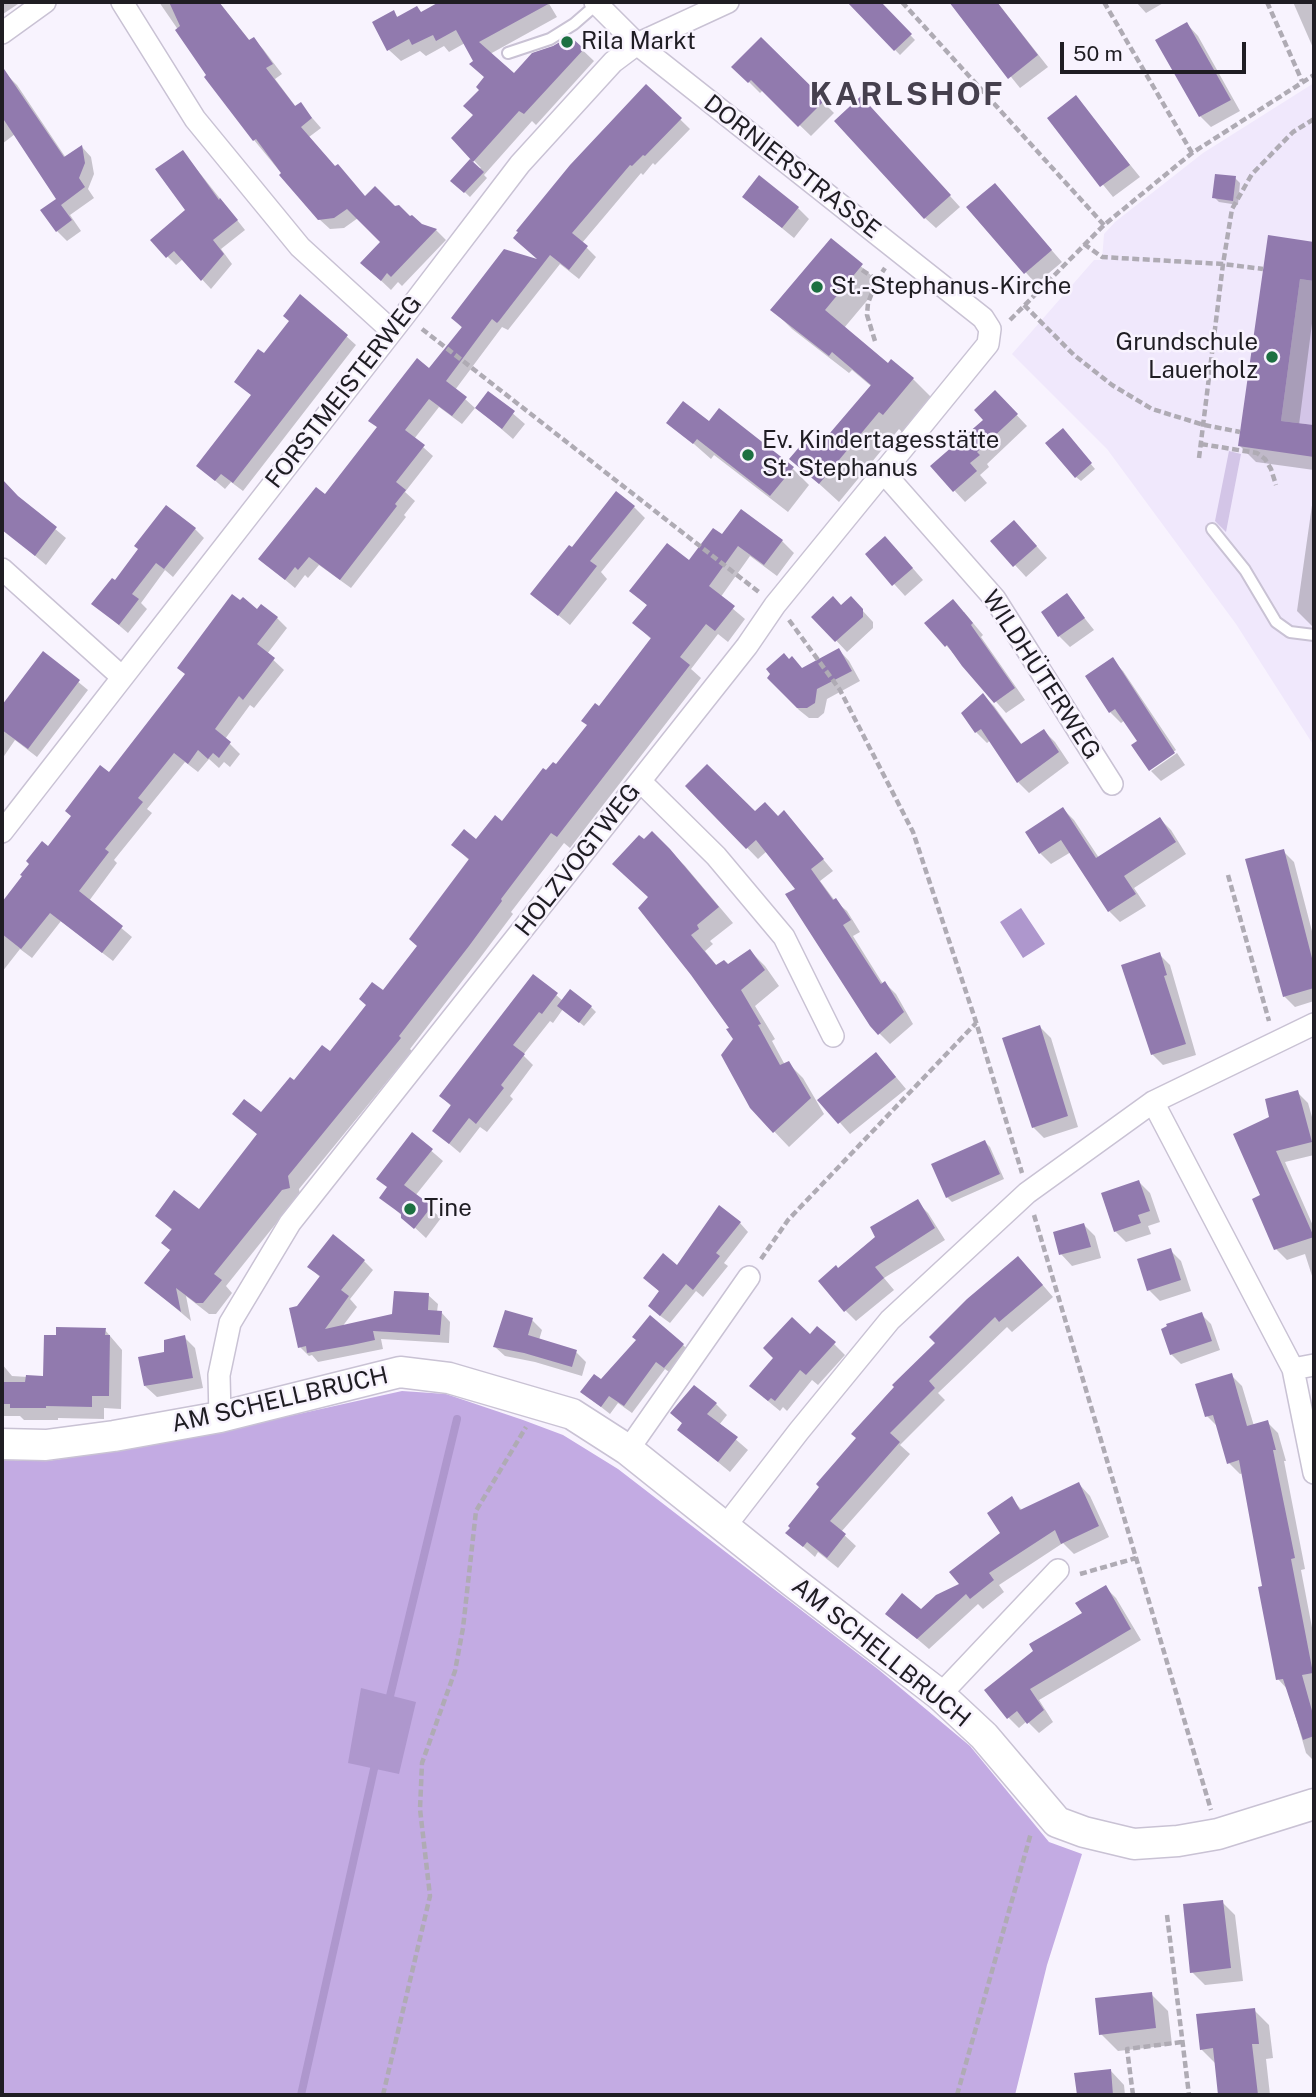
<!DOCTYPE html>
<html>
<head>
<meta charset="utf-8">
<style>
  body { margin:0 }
  #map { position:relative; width:1316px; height:2097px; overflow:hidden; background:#f8f3fe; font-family:"Public Sans",sans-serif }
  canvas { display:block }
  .frame { position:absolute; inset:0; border:4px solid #1f1d23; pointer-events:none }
  .scale { position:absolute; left:1060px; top:42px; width:186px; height:32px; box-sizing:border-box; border:4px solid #1f1d23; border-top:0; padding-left:9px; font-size:21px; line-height:24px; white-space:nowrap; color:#1f1d23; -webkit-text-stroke:5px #f8f3fe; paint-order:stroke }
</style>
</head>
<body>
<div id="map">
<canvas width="1316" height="2097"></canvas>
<div class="frame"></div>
<div class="scale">50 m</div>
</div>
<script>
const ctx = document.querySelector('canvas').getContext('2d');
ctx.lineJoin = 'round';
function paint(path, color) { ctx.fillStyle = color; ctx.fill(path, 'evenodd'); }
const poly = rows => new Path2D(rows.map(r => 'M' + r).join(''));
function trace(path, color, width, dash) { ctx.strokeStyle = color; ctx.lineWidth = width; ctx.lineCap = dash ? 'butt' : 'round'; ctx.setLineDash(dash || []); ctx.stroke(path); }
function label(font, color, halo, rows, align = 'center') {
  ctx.font = font + ' "Public Sans",sans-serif'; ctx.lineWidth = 5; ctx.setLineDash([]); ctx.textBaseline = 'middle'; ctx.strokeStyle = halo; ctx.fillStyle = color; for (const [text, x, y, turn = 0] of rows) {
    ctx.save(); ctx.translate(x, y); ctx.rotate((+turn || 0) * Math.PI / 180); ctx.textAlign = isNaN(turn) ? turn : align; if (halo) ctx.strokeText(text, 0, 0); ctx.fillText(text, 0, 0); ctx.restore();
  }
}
paint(poly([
  [1314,83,1314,746,1236,624,1107,449,1012,354,1094,260,1102,260,1104,234,1115,222,1203,153]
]), '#f0e8fc');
paint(poly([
  [1300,279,1314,281,1314,425,1281,421],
  [1229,451,1241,454,1226,532,1215,521]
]), '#d3c5e7');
paint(poly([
  [402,1391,446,1394,523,1420,563,1435,618,1469,879,1670,970,1746,1049,1842,1082,1854,1047,1965,1015,2095,2,2095,2,1460,47,1461,117,1451,213,1433]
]), '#c3abe3');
paint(poly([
  [1021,908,1045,944,1023,958,1000,922],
  [361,1688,416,1702,399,1774,348,1763]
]), '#ae97cd');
paint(poly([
  [2,2,21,2,3,14],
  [159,2,219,2,250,41,253,39,263,49,282,74,275,79,296,107,300,104,321,128,309,137,336,168,366,198,395,208,421,225,436,230,446,240,402,286,398,282,391,290,373,273,382,242,358,218,344,228,330,229,319,219,254,140],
  [459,2,466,2,469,4,473,2,548,2,557,17,490,54,514,75,570,38,594,61,536,125,532,121,484,175,487,178,470,197,453,181,481,168,453,138,475,115,486,78,465,43,449,52,444,46,426,56,420,51,401,61,389,50,393,13,399,18,445,9],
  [849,2,878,2,915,40,900,55],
  [951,2,997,2,1048,67,1020,88],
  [1136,2,1165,2,1146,13],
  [1293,2,1314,2,1314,51,1314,50],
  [1187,24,1198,36,1240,111,1211,127,1200,116],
  [761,40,834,113,811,136,763,90,760,93,734,67],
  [7,75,17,85,66,158,82,147,91,157,94,174,88,189,94,198,70,215,81,231,67,241,57,231,58,199,15,134,2,144,2,79],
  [646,86,690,129,655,165,653,163,643,175,641,173,582,243,596,257,579,279,560,264,508,330,502,327,455,390,475,408,462,424,439,407,414,439,433,456,405,492,415,501,404,515,406,517,351,588,319,565,308,578,305,575,295,588,260,559,326,497,378,428,370,420,429,370,463,329,453,318,542,263],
  [1076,98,1140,177,1113,197,1049,118],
  [872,110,960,207,936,228,925,218],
  [183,152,245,230,221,249,232,264,211,289,183,259,176,265,167,256,188,210],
  [1235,178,1240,183,1238,205,1219,202,1214,197],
  [744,197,798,208,809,219,794,238],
  [1005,197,1062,262,1036,284,969,208],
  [1269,237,1314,244,1314,308,1299,425,1314,427,1314,470,1256,462,1239,445],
  [831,240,881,284,844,328,888,365,913,379,932,398,903,433,899,429,839,502,792,459,818,450,871,386,852,370,849,373,792,329,773,310],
  [346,336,356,345,243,491,231,482,225,489,198,466,253,396,236,381,265,355],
  [995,392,1027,426,987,464,989,467,980,475,987,483,965,502,932,466,986,420],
  [489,393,525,424,513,439,477,408],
  [669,422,709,423,792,468,809,485,788,512,714,455,711,459],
  [1067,436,1095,469,1081,481,1076,477],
  [2,481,19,499,66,538,46,565,6,531,8,529,2,523],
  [1314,491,1314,628,1297,611],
  [634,507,645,518,601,572,607,579,570,625,533,594,572,549],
  [195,529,204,538,173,577,165,570,141,603,147,609,128,633,94,604,115,583],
  [1025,533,1047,558,1026,577,993,541],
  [723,537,782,541,794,553,777,576,750,556,720,598,745,619,728,642,718,634,691,669,701,678,570,848,564,843,511,912,513,914,480,958,410,1049,412,1051,299,1189,301,1200,294,1201,226,1286,232,1293,216,1314,209,1314,186,1296,191,1321,146,1283,171,1251,173,1231,157,1216,199,1212,258,1135,235,1114,262,1115,294,1083,330,1053,384,993,419,947,470,861,453,845,476,842,502,823,547,773,556,766,588,726,599,708,652,640,635,623,648,606,631,591,690,563],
  [896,549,923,580,905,596,867,554],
  [1067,596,1094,630,1070,647,1059,636],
  [851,598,873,622,873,628,847,652,814,617,842,607],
  [258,611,277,618,287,628,267,654,284,670,254,708,250,705,225,739,240,754,230,767,224,762,219,768,209,759,198,772,185,762,147,809,152,813,114,860,117,863,89,901,132,937,113,961,61,921,32,958,20,949,2,972,2,904,109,775],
  [964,612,983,635,981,637,1025,700,1006,713,946,645],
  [839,650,849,661,860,681,827,699,824,713,818,718,809,718,799,710,769,678,803,669],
  [43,653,88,690,37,757,15,740,2,759,2,706],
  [1112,660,1123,671,1176,750,1150,768,1140,742,1125,720,1121,723,1110,712],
  [983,695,994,706,1022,745,1044,731,1055,742,1069,763,1029,793,1018,782,991,740,987,743,976,732],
  [1177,753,1185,765,1161,781,1151,771],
  [687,786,755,814,778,818,784,813,833,871,820,881,835,901,847,911,860,932,853,936,883,984,885,983,896,994,913,1024,890,1044,871,1025,797,889,767,851,758,859],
  [1063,809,1074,820,1099,858,1160,819,1171,830,1186,854,1134,888,1146,906,1120,922,1109,911,1071,852,1051,864,1040,853],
  [652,834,685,866,733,923,710,941,713,944,705,951,717,966,728,966,750,951,765,966,779,986,755,1006,775,1039,772,1041,785,1065,788,1063,803,1078,824,1114,789,1147,751,1107,731,1028,650,898,644,842],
  [1283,851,1294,862,1314,939,1314,1001,1295,1007,1284,996],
  [1159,954,1170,965,1196,1055,1163,1065,1152,1054],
  [534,976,563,1001,591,1007,596,1012,584,1026,563,1009,553,1023,550,1021,523,1055,533,1065,510,1096,513,1099,487,1132,480,1127,460,1153,434,1131,452,1107,441,1096],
  [1040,1027,1051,1038,1078,1127,1044,1138,1033,1127],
  [886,1065,906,1089,850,1134,820,1100],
  [1297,1092,1308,1103,1314,1124,1314,1155,1285,1162,1314,1228,1314,1282,1305,1254,1287,1260,1276,1249,1262,1196,1271,1118],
  [413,1135,443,1161,415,1196,441,1218,426,1238,382,1197,389,1189],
  [985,1142,990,1147,1004,1179,952,1202,947,1197],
  [1139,1182,1150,1193,1160,1222,1148,1226,1151,1234,1126,1242,1115,1231],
  [917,1202,928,1213,945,1240,884,1278,894,1290,856,1321,845,1310,839,1270],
  [740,1223,748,1232,724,1263,728,1266,703,1297,696,1291,670,1323,659,1315,660,1292,645,1278,678,1268],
  [1084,1225,1095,1236,1101,1258,1072,1266,1061,1254],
  [1170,1250,1181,1261,1191,1291,1160,1301,1149,1290],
  [364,1261,373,1270,350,1299,357,1307,342,1327,393,1315,428,1295,438,1304,437,1312,441,1312,450,1322,449,1343,381,1339,383,1349,318,1362,312,1355,309,1356,300,1347,298,1308,321,1278,309,1267],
  [1029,1269,1053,1297,1012,1332,1007,1327,938,1393,945,1400,900,1445,910,1454,841,1532,856,1546,838,1568,818,1552,815,1557,788,1533],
  [1201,1314,1211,1324,1220,1350,1181,1364,1171,1354],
  [532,1320,542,1330,539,1340,576,1352,586,1362,582,1376,535,1362,505,1356,495,1347],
  [105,1330,122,1350,121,1409,104,1408,104,1419,58,1418,58,1420,24,1420,20,1416,2,1416,2,1364,12,1376,45,1378],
  [810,1336,834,1344,845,1355,818,1385,812,1380,787,1411,783,1407,780,1411,763,1397],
  [184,1337,195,1348,203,1388,157,1397,145,1386,166,1354],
  [683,1345,691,1353,673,1375,665,1369,632,1413,618,1403,610,1414,582,1392],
  [1231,1375,1242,1386,1254,1426,1267,1422,1278,1433,1286,1461,1284,1461,1305,1569,1301,1570,1314,1638,1314,1686,1312,1686,1314,1694,1314,1761,1306,1753,1288,1690,1278,1679,1244,1473,1240,1474,1229,1463,1219,1428,1207,1416],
  [716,1404,727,1415,719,1425,748,1450,730,1472,679,1430,683,1424,672,1413],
  [1079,1484,1090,1496,1109,1537,1074,1554,1063,1543,999,1585,1004,1592,983,1609,978,1604,929,1649,888,1614,921,1611,962,1585,1002,1533,1011,1499,1023,1511],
  [1105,1587,1116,1598,1141,1640,1039,1700,1053,1722,1039,1733,1027,1721,1019,1728,1008,1717],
  [1222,1902,1235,1915,1243,1981,1205,1985,1192,1972],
  [1151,1994,1168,2011,1172,2045,1118,2051,1101,2034],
  [1254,2010,1269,2025,1273,2058,1266,2059,1270,2095,1220,2095,1217,2065,1201,2049],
  [1110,2070,1124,2085,1125,2095,1078,2095,1076,2074]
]), '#0003');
trace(poly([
  [390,1696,457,1419],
  [301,2095,374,1769]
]), '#ae97cd', 8);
paint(poly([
  [169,2,219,2,249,40,254,37,273,64,266,68,295,106,301,102,312,118,301,127,335,166,338,164,365,196,375,186,395,206,399,205,410,216,412,215,422,224,437,229,391,277,387,273,381,281,360,263,380,242,347,209,334,218,318,220,279,175,281,173,256,139,253,141,204,77,206,75,175,30,180,26],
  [439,2,552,2,479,42,514,73,532,53,553,46,570,36,584,49,524,114,519,111,473,162,451,138,473,115,463,106,479,90,476,87,484,77,469,64,473,61,456,30,436,41,433,35,412,45,409,39,387,51,372,22,394,10,397,17,417,6,421,12],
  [847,2,881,2,912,34,894,51],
  [949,2,997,2,1038,55,1008,79],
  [1187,22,1231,100,1199,117,1155,40],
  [761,37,825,100,798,127,751,80,748,83,731,67],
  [2,66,64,157,82,145,85,163,79,178,85,187,61,205,72,220,56,232,40,210,56,199,2,117],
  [646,84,682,118,645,156,643,155,632,166,630,165,572,233,588,246,569,270,550,255,499,321,497,323,492,319,446,381,467,397,452,416,429,399,405,430,425,445,396,482,406,490,395,504,397,506,340,580,309,557,298,570,295,567,285,580,258,559,316,487,325,494,377,427,368,421,417,358,429,368,462,327,451,318,504,249,537,259,513,238,518,232,516,231,570,165],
  [1076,95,1130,165,1100,187,1047,118],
  [861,96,951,195,924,219,834,121],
  [183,150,219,200,220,198,238,220,213,240,224,254,201,281,174,251,166,258,150,240,185,210,155,169],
  [470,159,484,172,464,193,450,181],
  [1215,174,1236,176,1233,201,1212,198],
  [759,175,799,207,782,228,742,197],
  [995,183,1052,250,1024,274,966,207],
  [1268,235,1314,242,1314,281,1300,279,1281,421,1314,425,1314,457,1238,446],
  [831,238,863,264,825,310,888,363,891,359,914,378,883,415,879,412,819,484,789,459,807,438,818,447,871,385,832,352,829,356,770,310],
  [300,294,348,335,233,483,221,474,215,481,196,466,251,395,234,382,258,349,264,353,289,321,283,316],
  [995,390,1018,414,977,452,980,455,970,463,977,471,953,492,930,466,983,420,974,410],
  [488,391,515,411,502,429,475,408],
  [683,401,709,421,719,408,794,467,770,496,697,439,693,444,666,423],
  [1063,428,1092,463,1075,478,1045,443],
  [2,479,18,496,57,527,35,556,2,530],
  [616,491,635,506,590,561,597,566,558,616,530,594,569,545,572,547],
  [166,505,196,528,164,569,156,563,132,594,139,599,119,625,91,604,112,578,115,580,138,549,134,546],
  [741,509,783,540,764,565,738,546,709,586,735,606,715,631,706,624,680,657,690,665,557,837,551,833,501,899,502,901,469,946,399,1036,401,1038,288,1176,290,1188,282,1190,214,1274,222,1280,203,1303,196,1303,176,1288,181,1312,144,1283,170,1250,161,1243,172,1229,155,1216,174,1190,199,1209,257,1134,232,1114,244,1099,261,1112,290,1077,294,1080,322,1045,330,1051,366,1005,359,999,372,982,383,990,417,946,409,939,469,859,451,845,464,829,476,839,495,815,502,821,543,768,546,770,553,762,556,764,587,725,581,721,595,703,599,706,651,638,632,623,647,605,629,591,667,543,689,560,713,528,722,534],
  [1014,520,1037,546,1013,567,990,541],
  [885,536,913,568,892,586,865,554],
  [1067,593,1085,618,1058,637,1041,612],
  [232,594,240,600,243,597,257,609,261,604,278,617,257,644,275,658,243,700,239,696,215,729,231,742,219,758,213,753,208,759,198,750,188,764,174,753,138,798,143,802,105,849,109,852,79,891,123,926,102,953,50,913,21,949,2,934,2,902,22,876,20,875,29,864,26,861,42,841,48,846,71,816,65,811,100,765,109,772,185,674,177,668],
  [833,596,841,605,851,596,863,609,863,617,835,642,811,617],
  [953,599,973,623,971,625,1015,688,994,703,962,666,947,645,945,647,924,623],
  [839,648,852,671,817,689,815,703,807,708,797,708,767,678,770,674,766,669,784,653,789,659,792,656,802,668],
  [43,651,80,680,28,749,2,730,2,705],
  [1113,657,1175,753,1149,771,1131,745,1137,741,1115,709,1109,713,1085,676],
  [983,693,1021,744,1044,729,1059,752,1017,783,981,729,975,733,961,713],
  [707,764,755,811,765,802,778,816,784,810,824,859,811,869,833,900,836,898,851,920,843,925,881,984,885,981,904,1012,878,1035,870,1026,785,894,795,889,756,840,746,849,685,786],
  [1063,807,1096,858,1160,817,1176,842,1124,876,1136,894,1108,912,1061,840,1039,854,1025,832],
  [652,831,670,849,719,907,697,925,699,929,691,935,716,965,724,960,728,964,750,949,765,970,741,990,761,1024,758,1025,780,1065,789,1061,811,1098,773,1133,750,1108,721,1055,733,1039,726,1029,729,1028,691,975,638,908,648,897,612,864,639,835,644,839],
  [1284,849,1314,966,1314,988,1283,997,1245,859],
  [1160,952,1167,975,1164,976,1186,1044,1151,1055,1121,965],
  [533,974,558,993,542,1014,539,1012,513,1045,525,1054,501,1085,504,1088,476,1124,469,1118,449,1144,432,1131,451,1105,439,1096],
  [570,989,592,1006,579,1023,557,1006],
  [1040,1025,1068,1116,1032,1128,1002,1038],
  [876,1052,896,1077,838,1124,817,1100],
  [1298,1090,1312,1142,1276,1151,1314,1237,1274,1250,1252,1199,1260,1195,1233,1134,1269,1117,1265,1099],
  [412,1132,433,1149,404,1185,432,1206,414,1229,401,1218,401,1214,379,1198,387,1187,376,1179],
  [985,1140,1000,1174,946,1198,931,1164],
  [1139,1180,1150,1211,1138,1215,1141,1223,1114,1232,1101,1193],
  [918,1199,935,1228,875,1267,884,1278,844,1312,818,1281,836,1265,838,1268,875,1237,870,1227],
  [719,1205,741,1222,716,1253,720,1256,693,1290,686,1284,660,1316,648,1306,659,1291,643,1278,663,1253,677,1265],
  [1084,1223,1091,1247,1059,1255,1053,1232],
  [333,1234,365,1260,341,1290,349,1296,325,1329,392,1314,394,1291,429,1293,428,1310,442,1311,440,1335,373,1331,375,1340,352,1345,307,1353,306,1346,298,1348,289,1308,297,1306,320,1276,307,1267],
  [1171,1248,1181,1280,1147,1291,1137,1259],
  [1018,1256,1043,1285,999,1322,995,1317,929,1381,935,1388,890,1433,900,1442,830,1521,846,1534,827,1558,807,1542,803,1547,785,1533,790,1528,788,1526,819,1487,816,1484,856,1438,851,1434,894,1387,892,1385,935,1343,929,1337,967,1299],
  [505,1310,533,1318,528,1335,577,1350,572,1367,524,1353,493,1347],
  [1202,1312,1212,1341,1170,1355,1161,1329,1167,1326,1166,1324],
  [650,1315,684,1344,664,1368,656,1362,624,1406,609,1396,601,1407,580,1392,594,1374,601,1379,636,1340,632,1337],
  [792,1317,810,1334,817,1326,836,1342,806,1375,800,1370,775,1401,771,1398,768,1401,749,1386,773,1358,763,1348],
  [56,1327,106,1328,105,1335,110,1335,109,1396,92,1396,92,1407,46,1406,46,1408,10,1408,10,1404,2,1404,2,1382,25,1382,26,1375,43,1376,44,1335,56,1335],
  [185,1335,193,1378,144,1386,138,1357,164,1352,164,1340],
  [1232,1373,1247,1426,1268,1420,1276,1450,1273,1450,1295,1558,1291,1559,1313,1673,1302,1675,1314,1718,1314,1736,1303,1740,1283,1679,1276,1680,1258,1587,1262,1586,1239,1460,1227,1464,1213,1415,1205,1417,1195,1384],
  [694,1385,717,1403,707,1414,738,1437,718,1462,677,1430,682,1423,670,1413],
  [1079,1482,1099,1526,1061,1544,1055,1530,989,1573,994,1580,970,1599,966,1594,917,1639,885,1614,902,1593,921,1609,936,1595,959,1584,949,1572,1000,1533,987,1513,1012,1496,1020,1510],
  [1106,1585,1131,1629,1030,1689,1044,1710,1027,1724,1017,1711,1007,1719,984,1690,1033,1651,1029,1644,1082,1613,1075,1603],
  [1223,1900,1231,1968,1190,1973,1183,1904],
  [1152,1992,1156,2028,1099,2035,1095,1998],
  [1255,2008,1259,2044,1252,2044,1258,2095,1218,2095,1213,2048,1200,2050,1196,2014],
  [1111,2069,1113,2095,1077,2095,1074,2073]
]), '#917aae');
const lane = poly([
  [508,53,550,39,574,24,597,4],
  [1212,529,1245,570,1276,622,1290,632,1314,635]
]);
const street = poly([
  [122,2,195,119,300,247,392,331],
  [2,33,45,2],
  [884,473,995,599,1112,784],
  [2,569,122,677],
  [640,781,716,856,784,937,833,1036],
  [2,832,404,316,520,164,613,62,637,44,728,2],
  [1153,1102,1293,1369,1314,1365],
  [1293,1369,1314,1473],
  [220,1417,219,1375,230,1323,290,1223,747,646,775,605,988,344,990,329,983,318,637,44,595,2],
  [628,1450,749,1277],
  [724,1528,799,1431,890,1320,1027,1193,1153,1102,1314,1024],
  [940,1695,1058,1570]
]);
const secondary = poly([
  [2,1444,46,1445,114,1436,220,1417,400,1372,449,1378,572,1414,628,1450,792,1581,940,1695,984,1736,1057,1822,1084,1832,1134,1844,1178,1841,1218,1834,1314,1804]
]);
trace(lane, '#c9c2d4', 14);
trace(street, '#c9c2d4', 24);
trace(secondary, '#c9c2d4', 33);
trace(poly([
  [902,2,1104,225],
  [1104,2,1192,153],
  [1267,2,1302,81],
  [1084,244,1102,257,1223,264,1263,269],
  [862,270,877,280],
  [1024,305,1074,355,1112,385,1152,409,1204,425,1240,432],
  [1010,320,1104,225,1192,153,1314,75],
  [422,329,760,593],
  [875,341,867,315,868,303,877,280,885,268],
  [1201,444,1257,453,1265,459,1271,469,1276,485],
  [1199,458,1223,264,1232,209,1252,174,1293,132,1314,119],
  [789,620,840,690,913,832,976,1022,1022,1173],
  [1228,875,1269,1021],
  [1034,1215,1211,1810],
  [761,1259,788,1220,976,1023],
  [1080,1574,1136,1558],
  [1167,1915,1189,2095],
  [383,2095,430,1896,420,1809,422,1763,455,1671,463,1628,476,1511,526,1427],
  [957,2095,1031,1833],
  [1133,2095,1127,2049,1182,2042]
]), '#afabb4', 4.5, [7, 3.5]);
trace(lane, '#fff', 10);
trace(street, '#fff', 21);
trace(secondary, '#fff', 30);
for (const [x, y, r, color] of [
  [567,42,7,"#1c7041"],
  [817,287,7,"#1c7041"],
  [1272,357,7,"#1c7041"],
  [748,455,7,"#1c7041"],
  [410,1209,7,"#1c7041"]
]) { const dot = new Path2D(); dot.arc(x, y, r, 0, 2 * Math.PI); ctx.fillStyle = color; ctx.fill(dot); trace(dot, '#f8f3fe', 2.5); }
label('24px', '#1f1d23', '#f8f3fe', [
  ["Rila Markt",581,42],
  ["St.-Stephanus-Kirche",831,287],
  ["Grundschule",1258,343,"right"],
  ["Lauerholz",1258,371,"right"],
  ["Ev. Kindertagesstätte",762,441],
  ["St. Stephanus",762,469],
  ["Tine",424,1209]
], 'left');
label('24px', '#1f1d23', '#f8f3fe', [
  ["DORNIERSTRASSE",792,167,38],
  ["FORSTMEISTERWEG",344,392,-52],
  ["WILDHÜTERWEG",1041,675,57],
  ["HOLZVOGTWEG",578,860,-52],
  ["AM SCHELLBRUCH",280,1400,-13],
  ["AM SCHELLBRUCH",881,1653,39]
]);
ctx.letterSpacing = '2px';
label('bold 32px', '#46404e', '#f8f3fe', [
  ["KARLSHOF",907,95]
]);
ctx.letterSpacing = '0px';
</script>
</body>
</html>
